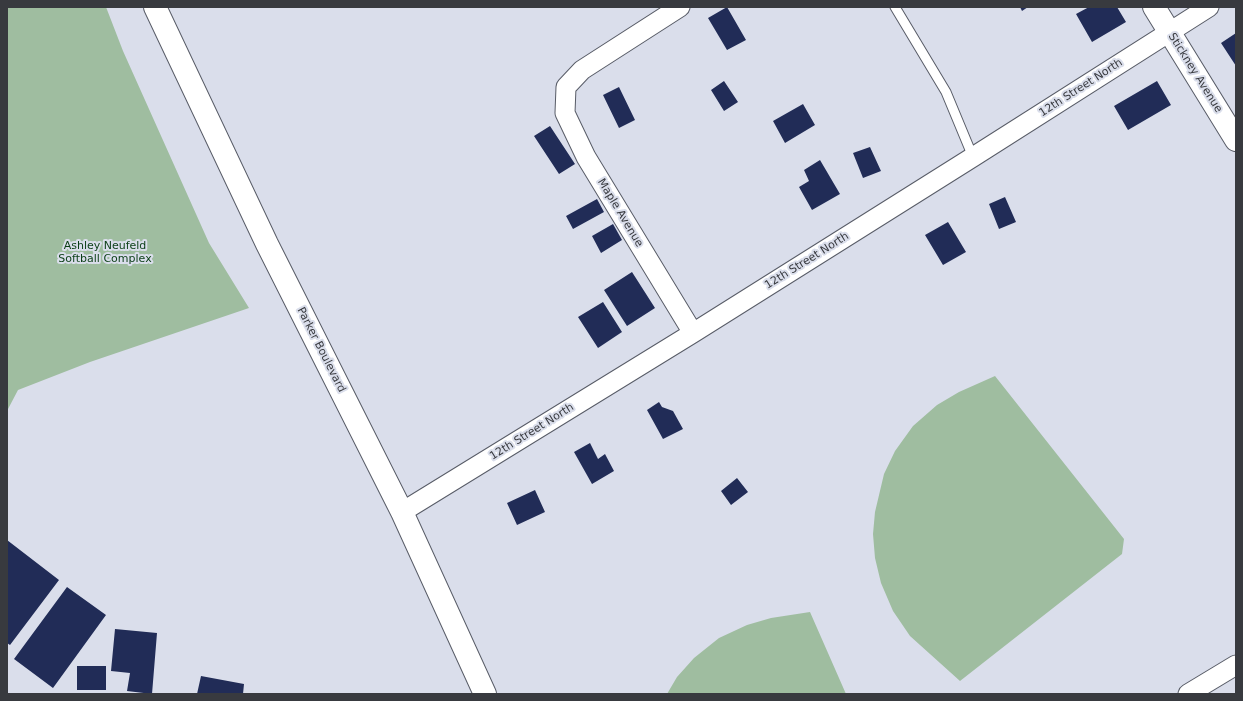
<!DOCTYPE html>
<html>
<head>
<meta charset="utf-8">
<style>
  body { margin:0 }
  #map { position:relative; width:1243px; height:701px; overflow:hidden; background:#dadeeb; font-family:"DejaVu Sans",sans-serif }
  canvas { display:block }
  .frame { position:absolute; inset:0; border:8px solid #383a3f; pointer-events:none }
</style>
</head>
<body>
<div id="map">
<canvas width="1243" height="701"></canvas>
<div class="frame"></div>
</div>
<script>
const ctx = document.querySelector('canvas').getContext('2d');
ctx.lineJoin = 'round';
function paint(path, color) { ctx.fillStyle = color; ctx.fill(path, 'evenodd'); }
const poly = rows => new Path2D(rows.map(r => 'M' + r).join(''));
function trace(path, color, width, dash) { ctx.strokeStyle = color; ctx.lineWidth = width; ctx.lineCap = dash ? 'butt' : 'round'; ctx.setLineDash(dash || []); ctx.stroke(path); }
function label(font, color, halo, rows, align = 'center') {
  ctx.font = font + ' "DejaVu Sans",sans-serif'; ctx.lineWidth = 4; ctx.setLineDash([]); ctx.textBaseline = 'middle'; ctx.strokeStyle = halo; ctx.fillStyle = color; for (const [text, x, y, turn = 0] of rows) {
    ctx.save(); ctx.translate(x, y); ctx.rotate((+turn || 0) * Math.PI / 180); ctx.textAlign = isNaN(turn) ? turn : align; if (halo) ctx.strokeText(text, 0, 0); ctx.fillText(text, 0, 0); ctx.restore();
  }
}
paint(poly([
  [7,7,106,7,123,51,209,243,249,308,90,362,18,390,7,411],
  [995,376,1124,539,1122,554,960,681,910,636,893,611,881,583,875,558,873,534,875,512,884,474,895,451,913,426,937,405,959,392],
  [810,612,846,694,667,694,677,677,694,658,719,638,747,625,771,618]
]), '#9fbda0');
paint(poly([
  [727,7,746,40,727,50,708,18],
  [1020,7,1028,7,1022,11],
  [1089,7,1117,7,1126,22,1092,42,1076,14],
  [1236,33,1236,66,1221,43],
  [724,81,738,102,724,111,711,90],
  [1157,81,1171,105,1128,130,1114,106],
  [619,87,635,120,619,128,603,95],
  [803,104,815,125,785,143,773,121],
  [550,126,575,164,559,174,534,136],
  [870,147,881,171,863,178,853,153],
  [820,160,840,194,812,210,799,187,809,181,804,170],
  [1005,197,1016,222,999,229,989,204],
  [597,199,604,212,573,229,566,216],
  [948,222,966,252,943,265,925,235],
  [613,224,622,240,601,253,592,236],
  [632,272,655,308,627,326,604,290],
  [603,302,622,332,598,348,578,317],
  [659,402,662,407,673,411,683,429,663,439,647,410],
  [590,443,598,459,605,454,614,471,592,484,574,452],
  [737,478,748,492,731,505,721,491],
  [535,490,545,512,517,525,507,503],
  [7,540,59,580,10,645,7,643],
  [67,587,106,615,53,688,14,659],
  [115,629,157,633,152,694,127,691,130,673,111,671],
  [77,666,106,666,106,690,77,690],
  [201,676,244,684,243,694,197,694]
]), '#212c57');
const service = poly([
  [895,7,946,92,973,157]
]);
const minor = poly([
  [680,7,582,70,566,87,565,113,586,157,693,333],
  [402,512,693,333,973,157,1209,7],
  [1188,694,1236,665]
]);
const tertiary = poly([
  [155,7,267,244,402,512,485,694],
  [1154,7,1236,140]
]);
trace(service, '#585c67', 11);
trace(minor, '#585c67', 21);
trace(tertiary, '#585c67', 24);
trace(service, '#fff', 9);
trace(minor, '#fff', 19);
trace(tertiary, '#fff', 22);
label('11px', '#383a3f', '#dadeeb', [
  ["Stickney Avenue",1195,73,58],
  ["12th Street North",1081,88,-33],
  ["Maple Avenue",620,213,59],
  ["12th Street North",807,261,-32],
  ["Parker Boulevard",321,350,63],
  ["12th Street North",532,432,-32]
]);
label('11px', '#0a3e15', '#dadeeb', [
  ["Ashley Neufeld",105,246],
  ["Softball Complex",105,259]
]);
</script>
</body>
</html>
